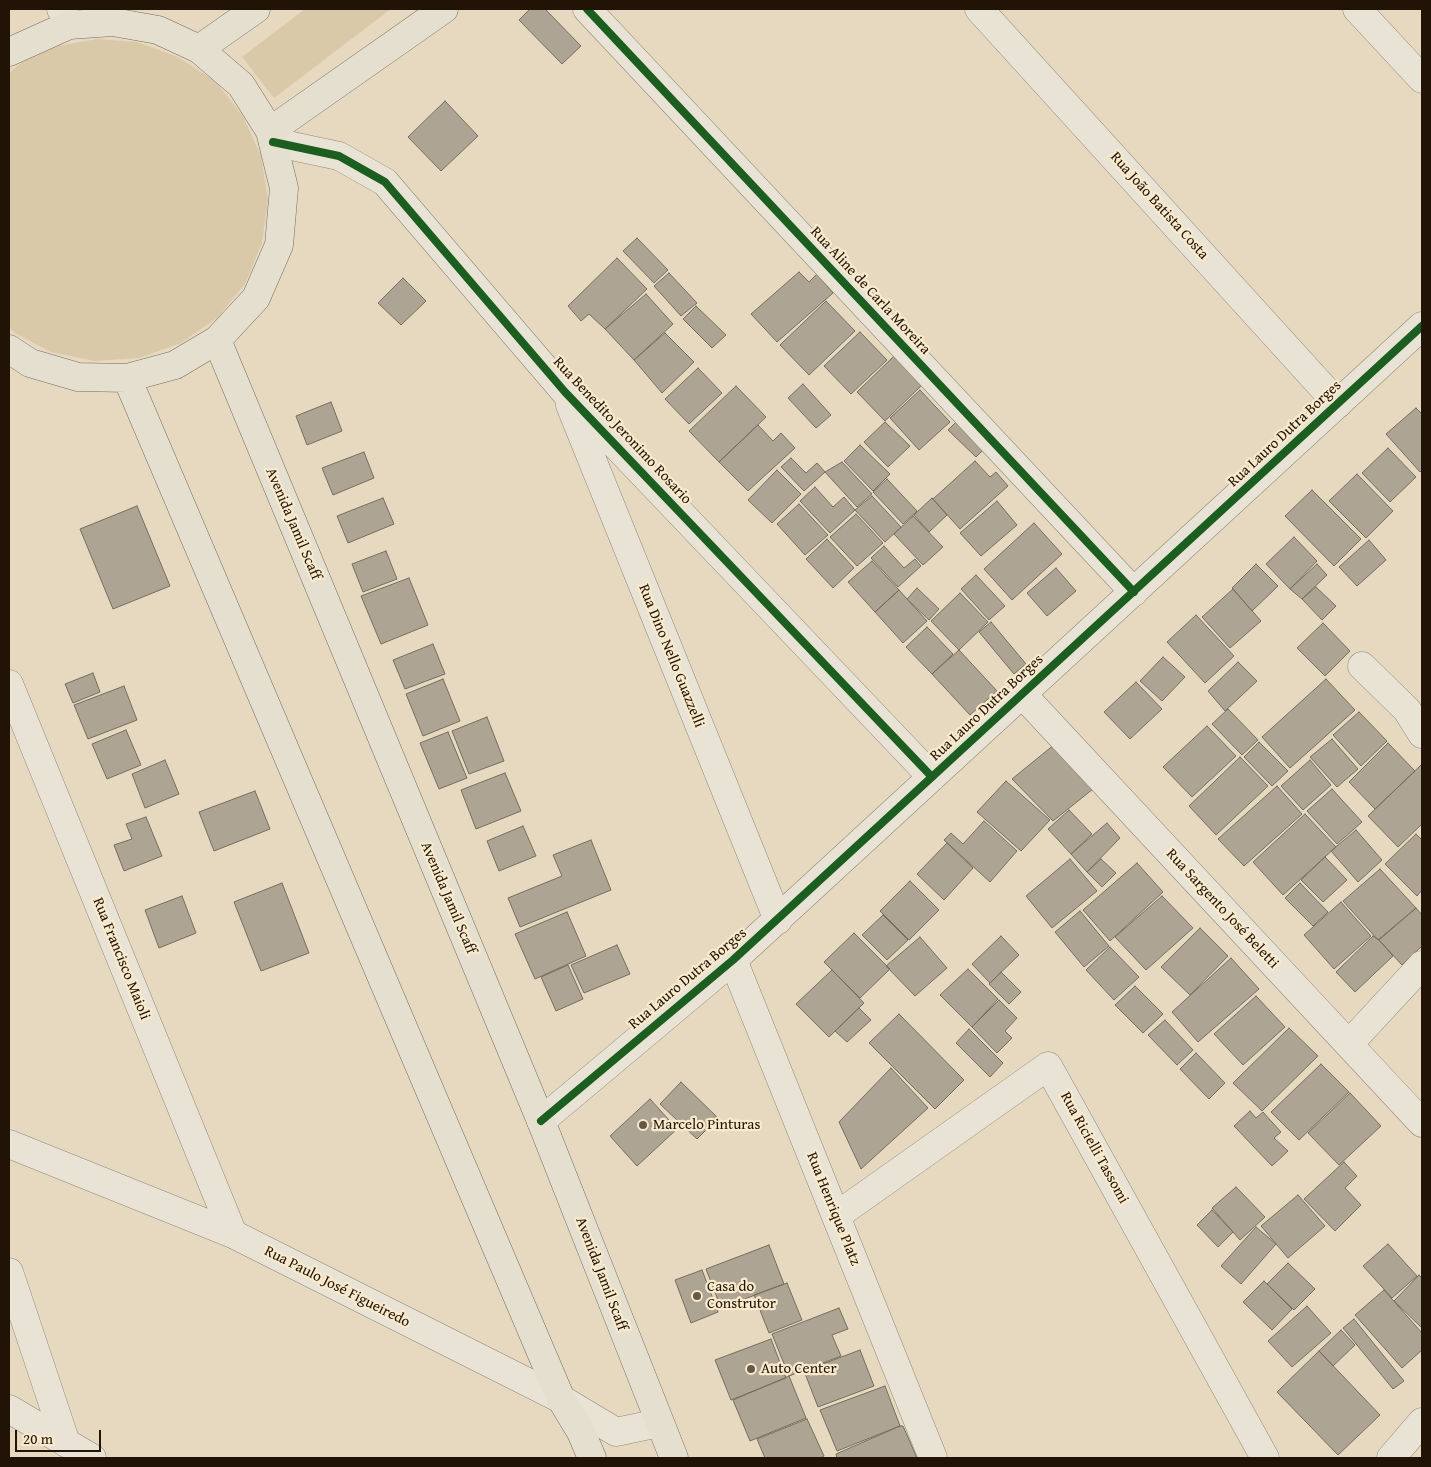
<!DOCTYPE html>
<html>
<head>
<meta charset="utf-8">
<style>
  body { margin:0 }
  #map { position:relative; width:1431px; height:1467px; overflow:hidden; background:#e6d9c0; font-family:"Gentium Book Plus",serif }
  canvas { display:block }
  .frame { position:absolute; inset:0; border:10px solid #221307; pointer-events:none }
  .scale { position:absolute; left:15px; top:1430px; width:86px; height:22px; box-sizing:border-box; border:2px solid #221307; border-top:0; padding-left:6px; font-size:15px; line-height:18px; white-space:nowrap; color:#221307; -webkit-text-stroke:4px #f8eacc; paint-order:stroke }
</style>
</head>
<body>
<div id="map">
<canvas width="1431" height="1467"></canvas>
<div class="frame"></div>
<div class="scale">20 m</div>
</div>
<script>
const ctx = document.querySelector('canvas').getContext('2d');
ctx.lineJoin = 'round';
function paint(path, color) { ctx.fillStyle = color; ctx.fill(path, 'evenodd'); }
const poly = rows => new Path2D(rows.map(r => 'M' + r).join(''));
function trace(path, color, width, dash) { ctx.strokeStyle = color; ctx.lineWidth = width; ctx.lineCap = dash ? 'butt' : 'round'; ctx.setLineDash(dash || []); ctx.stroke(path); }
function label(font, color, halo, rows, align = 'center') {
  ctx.font = font + ' "Gentium Book Plus",serif'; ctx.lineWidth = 4.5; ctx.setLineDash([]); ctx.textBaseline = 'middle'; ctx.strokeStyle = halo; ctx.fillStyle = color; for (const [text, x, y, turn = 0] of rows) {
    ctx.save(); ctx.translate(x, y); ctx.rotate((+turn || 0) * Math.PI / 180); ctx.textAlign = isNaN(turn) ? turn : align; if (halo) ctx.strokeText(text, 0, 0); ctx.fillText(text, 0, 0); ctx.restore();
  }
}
paint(poly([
  [305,9,391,9,274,98,242,57],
  [97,39,137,42,178,57,215,81,243,116,261,156,268,200,262,243,245,284,217,318,181,343,139,358,94,361,51,352,15,333,9,327,9,73,21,63,57,46]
]), '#dac9a8');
const building = poly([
  [530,9,545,9,581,46,562,64,519,20,530,9],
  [445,101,478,136,441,171,408,137,445,101],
  [637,238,668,270,654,283,623,251,637,238],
  [617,258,647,289,605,329,589,314,581,321,568,306,617,258],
  [799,272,809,282,817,274,833,293,777,342,751,314,799,272],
  [669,273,697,303,681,316,654,286,669,273],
  [403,278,426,301,401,325,378,303,403,278],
  [646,294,673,324,634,360,605,329,646,294],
  [826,301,855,331,809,375,780,345,826,301],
  [696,306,726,335,712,348,683,319,696,306],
  [860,332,887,360,851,394,824,366,860,332],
  [665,333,694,362,662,393,634,360,665,333],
  [895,355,923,384,885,421,857,392,895,355],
  [698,368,722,393,689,424,665,399,698,368],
  [803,384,831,415,816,428,788,398,803,384],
  [736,386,766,417,719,462,689,431,736,386],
  [920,390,950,422,919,450,890,418,920,390],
  [331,402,342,431,307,445,296,416,331,402],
  [1416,408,1422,414,1422,470,1420,472,1386,434,1416,408],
  [962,416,989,444,976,457,948,430,962,416],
  [885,422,910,446,888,467,864,442,885,422],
  [758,425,773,441,781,433,795,448,748,491,719,462,758,425],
  [860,445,890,474,873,491,844,461,860,445],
  [1388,448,1416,477,1390,502,1362,473,1388,448],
  [364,452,374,478,333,495,322,468,364,452],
  [791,458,806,473,817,463,825,472,804,491,781,467,791,458],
  [975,461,990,477,996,472,1008,486,960,529,933,499,975,461],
  [842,462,872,494,857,507,825,472,842,462],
  [777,470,801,494,772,523,748,500,777,470],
  [1357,474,1393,511,1366,538,1329,501,1357,474],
  [887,479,917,511,903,524,873,492,887,479],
  [815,487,833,507,844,497,855,510,830,533,800,501,815,487],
  [1312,490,1361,539,1334,566,1285,516,1312,490],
  [872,496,901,527,885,542,855,510,872,496],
  [383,498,394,524,348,543,337,516,383,498],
  [932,498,947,515,929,532,914,515,932,498],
  [997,501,1017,525,981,556,960,533,997,501],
  [799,504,828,535,805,555,777,524,799,504],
  [137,506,170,586,113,609,80,529,137,506],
  [856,514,883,543,857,566,830,537,856,514],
  [913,516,943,547,923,565,894,534,913,516],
  [1034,523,1062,554,1012,600,984,569,1034,523],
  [1294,537,1317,561,1290,589,1266,564,1294,537],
  [827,539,854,568,833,588,806,559,827,539],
  [1369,540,1386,560,1357,586,1339,567,1369,540],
  [884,546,904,568,915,559,921,566,898,587,871,558,884,546],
  [386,551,397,579,363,592,352,564,386,551],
  [872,561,899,590,875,612,848,582,872,561],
  [1256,564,1278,586,1252,611,1232,588,1256,564],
  [1317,564,1327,575,1302,599,1290,589,1317,564],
  [1056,568,1076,591,1047,616,1027,593,1056,568],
  [976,575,1005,606,989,620,961,589,976,575],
  [409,578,428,625,381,644,361,596,409,578],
  [1316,587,1336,606,1322,620,1302,599,1316,587],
  [917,588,939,609,929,620,907,599,917,588],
  [1233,589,1261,621,1230,648,1202,617,1233,589],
  [899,590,927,621,903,643,875,612,899,590],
  [960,593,988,622,959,650,931,621,960,593],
  [1196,615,1234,656,1205,683,1167,642,1196,615],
  [991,622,1026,664,1014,674,979,632,991,622],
  [1323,623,1350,651,1325,676,1297,648,1323,623],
  [927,627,953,654,932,674,906,647,927,627],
  [433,644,445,674,405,689,393,660,433,644],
  [959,650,997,691,970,715,932,674,959,650],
  [1163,657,1185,677,1162,701,1140,681,1163,657],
  [1238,662,1257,681,1225,711,1208,691,1238,662],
  [93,673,100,692,73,703,65,684,93,673],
  [443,679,460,721,423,736,406,694,443,679],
  [1326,679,1355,710,1290,768,1262,737,1326,679],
  [1136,682,1162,709,1130,739,1104,712,1136,682],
  [124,686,137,720,88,739,74,705,124,686],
  [1228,709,1258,740,1242,755,1212,724,1228,709],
  [1359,712,1387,741,1361,766,1333,735,1359,712],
  [487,717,504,761,469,774,452,731,487,717],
  [1207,726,1236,756,1192,797,1163,767,1207,726],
  [126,730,141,765,107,779,92,744,126,730],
  [448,732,467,778,439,789,420,743,448,732],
  [1332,739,1358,769,1337,787,1310,757,1332,739],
  [1259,742,1288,771,1272,786,1244,757,1259,742],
  [1388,743,1415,771,1375,809,1349,782,1388,743],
  [1055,744,1093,789,1053,821,1012,779,1055,744],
  [1240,757,1268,786,1216,835,1189,806,1240,757],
  [165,760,179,794,145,808,132,774,165,760],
  [1310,760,1331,785,1303,810,1281,786,1310,760],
  [1422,764,1422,824,1398,847,1368,816,1422,764],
  [505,773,521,811,476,829,461,790,505,773],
  [1006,781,1050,820,1021,851,977,812,1006,781],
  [1277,786,1302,814,1244,866,1218,839,1277,786],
  [1332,789,1362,822,1337,844,1307,811,1332,789],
  [255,791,270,829,214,851,199,812,255,791],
  [1069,810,1092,834,1071,854,1048,829,1069,810],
  [1305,814,1336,847,1283,895,1253,862,1305,814],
  [146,817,162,856,124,871,114,845,132,839,126,824,146,817],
  [984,821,1017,851,990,882,944,840,951,833,963,844,984,821],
  [1107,823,1120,838,1087,872,1071,854,1107,823],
  [523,826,536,856,499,871,487,841,523,826],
  [1356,830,1382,860,1358,882,1331,851,1356,830],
  [1416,834,1422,840,1422,890,1417,896,1385,864,1416,834],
  [591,840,611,890,520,927,508,898,562,876,553,855,591,840],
  [947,843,973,868,944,900,917,874,947,843],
  [1325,857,1347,880,1323,902,1301,880,1325,857],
  [1070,859,1097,891,1052,928,1026,896,1070,859],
  [1101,859,1116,873,1102,887,1087,872,1101,859],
  [1137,863,1163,892,1110,941,1083,910,1137,863],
  [1380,869,1416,908,1378,940,1343,901,1380,869],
  [910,881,939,910,909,940,880,911,910,881],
  [282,883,309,953,261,971,234,902,282,883],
  [1300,883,1328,912,1313,926,1285,898,1300,883],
  [182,896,196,933,159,948,145,910,182,896],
  [1162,896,1193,928,1146,970,1115,937,1162,896],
  [1341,902,1371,936,1334,969,1304,935,1341,902],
  [1416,908,1422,915,1422,946,1402,965,1379,940,1416,908],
  [1080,911,1109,946,1084,967,1055,932,1080,911],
  [567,912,586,956,535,979,515,934,567,912],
  [883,915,908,940,887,960,862,935,883,915],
  [1200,928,1228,956,1190,995,1161,967,1200,928],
  [854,933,890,969,860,998,824,962,854,933],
  [1001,936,1019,955,990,983,972,964,1001,936],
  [1373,936,1379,940,1393,956,1355,992,1336,972,1373,936],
  [920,937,947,968,915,996,886,966,920,937],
  [617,945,630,974,584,993,571,965,617,945],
  [1110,947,1139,977,1114,1000,1086,970,1110,947],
  [1231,958,1259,989,1198,1042,1172,1012,1231,958],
  [568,965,583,999,556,1011,541,977,568,965],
  [968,969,998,999,972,1027,940,995,968,969],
  [832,970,864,1003,829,1037,796,1004,832,970],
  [1001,972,1021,992,1009,1004,989,984,1001,972],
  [1135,986,1163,1014,1143,1033,1115,1005,1135,986],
  [1256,996,1285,1027,1243,1065,1214,1034,1256,996],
  [999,1000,1017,1018,1005,1031,1012,1038,997,1053,972,1027,999,1000],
  [859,1008,871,1020,847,1042,835,1031,859,1008],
  [899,1014,964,1080,935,1109,869,1043,899,1014],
  [1165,1020,1193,1050,1177,1065,1148,1035,1165,1020],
  [1289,1028,1318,1056,1262,1111,1233,1083,1289,1028],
  [969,1029,1003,1063,990,1077,956,1043,969,1029],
  [1196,1053,1225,1083,1209,1099,1180,1069,1196,1053],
  [1321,1064,1349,1092,1299,1140,1271,1112,1321,1064],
  [891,1068,928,1108,861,1169,839,1122,891,1068],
  [681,1082,718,1118,697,1139,660,1104,681,1082],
  [1350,1093,1381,1126,1339,1165,1308,1133,1350,1093],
  [650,1099,677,1129,637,1166,610,1136,650,1099],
  [1250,1111,1256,1118,1263,1112,1281,1132,1274,1138,1288,1151,1272,1166,1234,1126,1250,1111],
  [1344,1162,1357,1176,1345,1188,1361,1205,1335,1231,1304,1199,1344,1162],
  [1236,1187,1265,1217,1240,1240,1212,1208,1236,1187],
  [1298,1195,1325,1226,1288,1258,1261,1226,1298,1195],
  [1212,1210,1233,1232,1218,1247,1197,1225,1212,1210],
  [1256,1227,1276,1244,1241,1284,1221,1266,1256,1227],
  [1388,1244,1417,1276,1392,1298,1363,1266,1388,1244],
  [769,1245,784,1284,721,1308,706,1269,769,1245],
  [1288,1263,1315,1289,1294,1310,1267,1284,1288,1263],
  [702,1270,718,1312,691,1323,675,1280,702,1270],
  [1419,1275,1422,1278,1422,1328,1394,1301,1419,1275],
  [1264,1281,1292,1309,1272,1330,1243,1302,1264,1281],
  [787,1283,802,1320,769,1333,754,1295,787,1283],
  [1384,1290,1422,1333,1422,1350,1402,1368,1355,1315,1384,1290],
  [1307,1306,1331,1333,1292,1367,1268,1341,1307,1306],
  [839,1308,848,1329,832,1335,841,1356,789,1376,772,1334,839,1308],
  [1354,1319,1404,1381,1393,1389,1343,1328,1354,1319],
  [1341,1330,1355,1345,1333,1366,1319,1351,1341,1330],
  [771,1339,786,1378,731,1400,715,1360,771,1339],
  [860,1350,874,1386,818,1407,804,1371,860,1350],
  [1319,1351,1380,1415,1338,1455,1277,1392,1319,1351],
  [789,1376,806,1418,750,1441,733,1400,789,1376],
  [885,1386,900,1426,837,1451,820,1410,885,1386],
  [807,1419,824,1456,820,1458,765,1458,757,1439,807,1419],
  [900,1426,903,1426,917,1458,837,1458,836,1454,900,1426]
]);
paint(building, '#aea493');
trace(building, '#756d5f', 1);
const minor = poly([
  [61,9,69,25],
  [587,9,1134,592],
  [979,9,1338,404],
  [1357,9,1422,79],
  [273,142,339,156,385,182,565,392,932,777],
  [570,405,778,920],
  [1362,666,1407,710,1422,734],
  [9,684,233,1234],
  [1022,694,1422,1123],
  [733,960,933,1458],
  [1349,1044,1422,965],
  [541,1121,733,960,1422,326],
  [9,1144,233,1234,561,1399,616,1432,659,1423],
  [836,1216,1048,1066,1265,1458],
  [9,1272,66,1443],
  [9,1409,92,1458],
  [1391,1458,1422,1422]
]);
const major = poly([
  [199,49,256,9],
  [9,52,69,25,113,22,158,30,199,49,241,85,270,131,284,188,279,245,256,298,217,340,175,365,127,378,78,377,30,363,9,349],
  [270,131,444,9],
  [217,340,541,1121,674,1458],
  [127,378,561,1399,581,1432,592,1458]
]);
trace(minor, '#918878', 29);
trace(major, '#756d5f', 29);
trace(minor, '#e9e3d6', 28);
trace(major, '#e5dfd0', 28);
trace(poly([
  [587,9,1134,592],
  [273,142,339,156,385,182,565,392,932,777],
  [541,1121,733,960,1422,326]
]), '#1b5e20', 8);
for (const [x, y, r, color] of [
  [643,1125,5,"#675848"],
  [697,1296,5,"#675848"],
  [751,1369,5,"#675848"]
]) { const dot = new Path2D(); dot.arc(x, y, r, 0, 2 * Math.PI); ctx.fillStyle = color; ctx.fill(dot); trace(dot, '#f8eacc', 2); }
label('15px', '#221307', '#f8eacc', [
  ["Rua João Batista Costa",1159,206,48],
  ["Rua Aline de Carla Moreira",870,291,47],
  ["Rua Benedito Jeronimo Rosario",622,431,47],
  ["Rua Lauro Dutra Borges",1285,434,-43],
  ["Avenida Jamil Scaff",293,524,67],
  ["Rua Dino Nello Guazzelli",671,656,68],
  ["Rua Lauro Dutra Borges",987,708,-43],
  ["Avenida Jamil Scaff",448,898,67],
  ["Rua Sargento José Beletti",1222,909,47],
  ["Rua Francisco Maioli",121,959,68],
  ["Rua Lauro Dutra Borges",688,979,-40],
  ["Rua Ricielli Tassomi",1094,1148,61],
  ["Rua Henrique Platz",833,1209,68],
  ["Avenida Jamil Scaff",601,1274,69],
  ["Rua Paulo José Figueiredo",337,1287,27]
]);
label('15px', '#221307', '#f8eacc', [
  ["Marcelo Pinturas",653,1125],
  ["Casa do",707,1287],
  ["Construtor",707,1304],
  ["Auto Center",761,1369]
], 'left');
</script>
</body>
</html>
